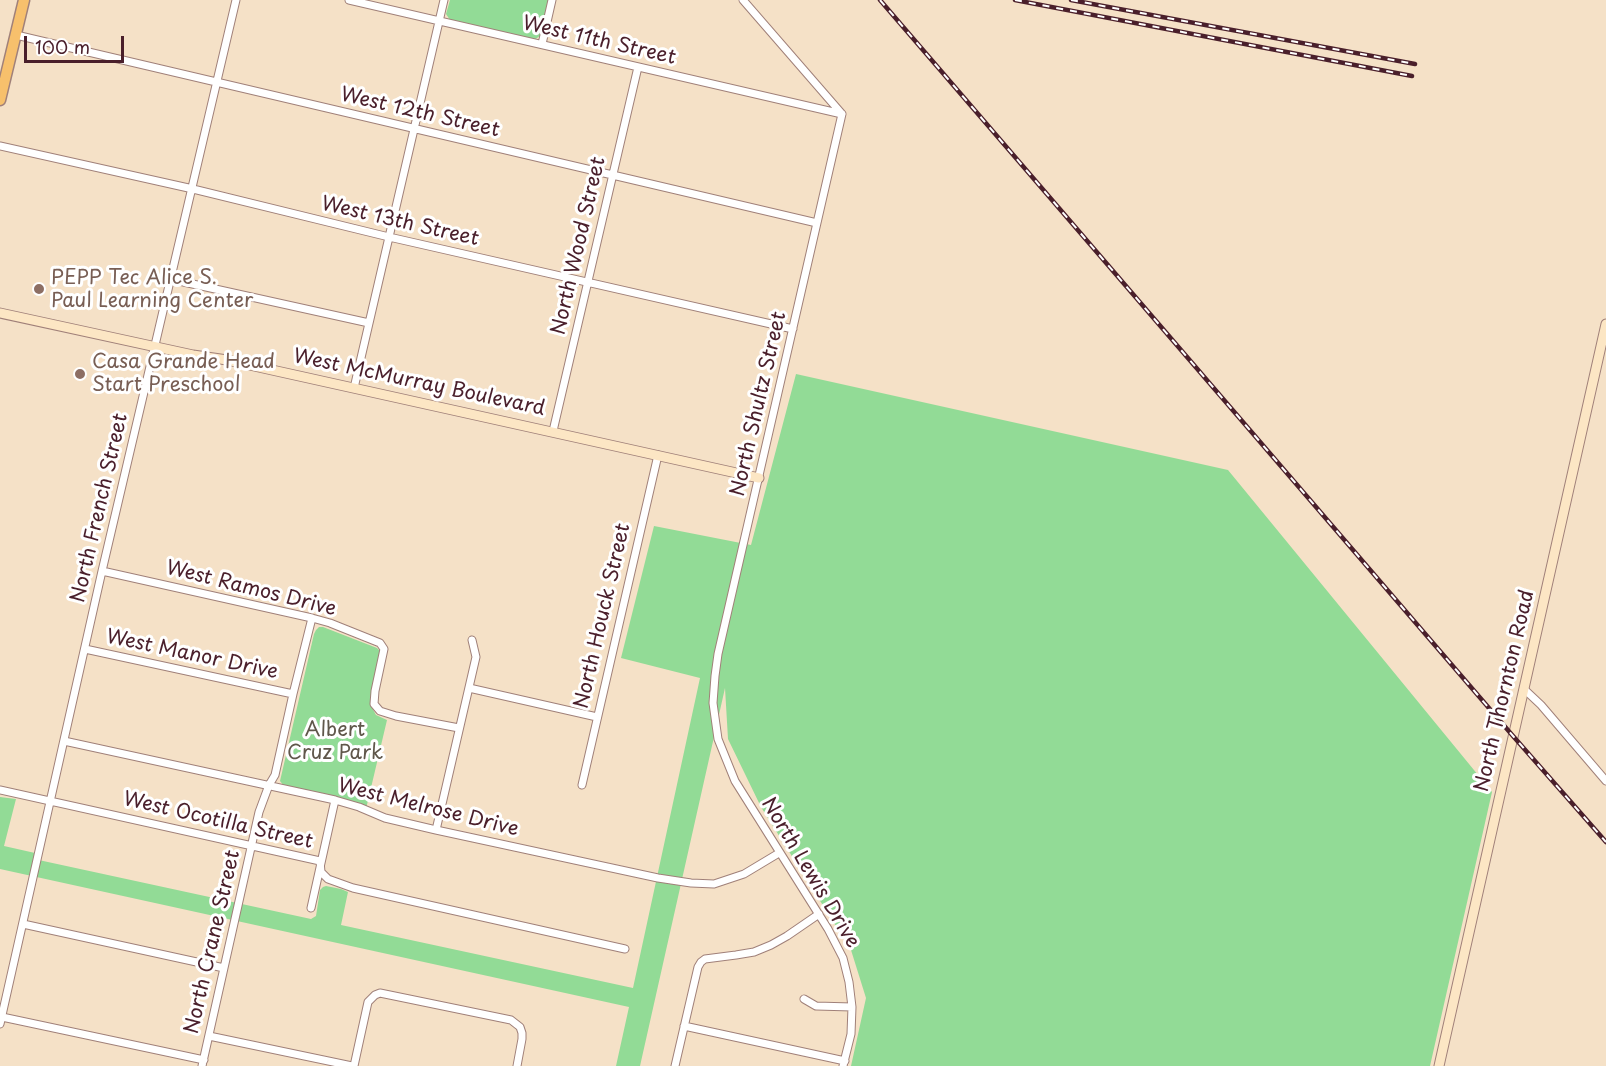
<!DOCTYPE html>
<html>
<head>
<meta charset="utf-8">
<style>
  body { margin:0 }
  #map { position:relative; width:1606px; height:1066px; overflow:hidden; background:#f5e1c7; font-family:"Playpen Sans",sans-serif }
  canvas { display:block }
  .scale { position:absolute; left:24px; top:36px; width:100px; height:27px; box-sizing:border-box; border:3px solid #4a1f2b; border-top:0; padding-left:8px; font-size:18px; line-height:21px; white-space:nowrap; color:#4a1f2b; -webkit-text-stroke:4px #fff; paint-order:stroke }
</style>
</head>
<body>
<div id="map">
<canvas width="1606" height="1066"></canvas>
<div class="scale">100 m</div>
</div>
<script>
const ctx = document.querySelector('canvas').getContext('2d');
ctx.lineJoin = 'round';
function paint(path, color) { ctx.fillStyle = color; ctx.fill(path, 'evenodd'); }
const poly = rows => new Path2D(rows.map(r => 'M' + r).join(''));
function trace(path, color, width, dash) { ctx.strokeStyle = color; ctx.lineWidth = width; ctx.lineCap = dash ? 'butt' : 'round'; ctx.setLineDash(dash || []); ctx.stroke(path); }
function label(font, color, halo, rows, align = 'center') {
  ctx.font = font + ' "Playpen Sans",sans-serif'; ctx.lineWidth = 6; ctx.setLineDash([]); ctx.textBaseline = 'middle'; ctx.strokeStyle = halo; ctx.fillStyle = color; for (const [text, x, y, turn = 0] of rows) {
    ctx.save(); ctx.translate(x, y); ctx.rotate((+turn || 0) * Math.PI / 180); ctx.textAlign = isNaN(turn) ? turn : align; if (halo) ctx.strokeText(text, 0, 0); ctx.fillText(text, 0, 0); ctx.restore();
  }
}
paint(poly([
  [450,0,549,0,540,36,534,40,450,20,446,14],
  [796,374,1228,470,1492,792,1430,1066,851,1066,866,998,851,950,761,807,728,739,725,688,640,1066,616,1066,629,1007,0,869,0,797,16,799,4,846,35,853,34,859,311,919,316,916,320,890,323,887,326,886,341,889,348,892,341,925,633,988,700,678,621,658,654,526,751,545],
  [319,627,323,627,377,648,380,651,380,655,370,704,376,715,387,720,366,809,284,786,280,781,314,634,316,630]
]), '#92db96');
const street = poly([
  [349,0,842,114],
  [743,0,842,114],
  [16,35,817,223],
  [542,44,552,0],
  [842,114,718,654,715,676,713,703,718,739,735,781,828,929,843,958,849,982,852,1007,851,1034,843,1066],
  [0,146,193,189,389,237,793,329],
  [170,279,369,323],
  [354,388,444,0],
  [553,431,638,67],
  [102,571,312,618,330,623,380,643,384,649,375,691,374,704,380,711,396,716,459,728],
  [85,649,293,694],
  [469,688,597,717],
  [1524,689,1541,705,1606,781],
  [64,741,335,800,359,807,385,818,436,830,658,878,691,883,714,884,744,874,779,853],
  [582,785,658,455],
  [0,790,320,861,321,872,328,879,353,888,625,949],
  [436,830,476,657,472,640],
  [311,908,335,800],
  [23,924,224,968],
  [804,999,816,1006,852,1007],
  [2,1017,204,1060],
  [0,1024,102,571,236,0],
  [684,1026,845,1061],
  [209,1036,352,1066],
  [202,1066,259,812,269,785,275,775,293,694,312,618],
  [354,1066,368,1002,375,995,380,993,511,1020,520,1027,522,1033,522,1039,517,1066],
  [675,1066,698,967,701,962,705,959,736,955,754,952,771,945,787,936,819,914]
]);
const secondary = poly([
  [0,313,193,355,227,360,759,478],
  [1439,1066,1606,324]
]);
const primary = poly([
  [0,100,24,0]
]);
trace(street, '#a08079', 9);
trace(secondary, '#a08079', 11);
trace(primary, '#a08079', 13);
trace(street, '#fff', 7);
trace(secondary, '#fce6c4', 9);
trace(primary, '#f7c06c', 10);
const rail = poly([
  [880,0,1513,736,1606,842],
  [1015,0,1412,76],
  [1071,0,1415,64]
]);
trace(rail, '#4a1f2b', 4.5);
trace(rail, '#fff', 2, [7]);
for (const [x, y, r, color] of [
  [39,289,6,"#8d6e63"],
  [80,374,6,"#8d6e63"]
]) { const dot = new Path2D(); dot.arc(x, y, r, 0, 2 * Math.PI); ctx.fillStyle = color; ctx.fill(dot); trace(dot, '#fff', 2); }
label('20px', '#4a1f2b', '#fff', [
  ["West 11th Street",599,41,13],
  ["West 12th Street",420,113,13],
  ["West 13th Street",400,222,13],
  ["North Wood Street",579,246,-77],
  ["West McMurray Boulevard",419,383,12],
  ["North Shultz Street",759,404,-77],
  ["North French Street",100,508,-77],
  ["West Ramos Drive",251,589,14],
  ["North Houck Street",603,616,-77],
  ["West Manor Drive",192,655,12],
  ["North Thornton Road",1505,691,-77],
  ["West Melrose Drive",428,808,14],
  ["West Ocotilla Street",218,821,13],
  ["North Lewis Drive",810,873,59],
  ["North Crane Street",213,942,-77]
]);
label('20px', '#785e54', '#fff', [
  ["PEPP Tec Alice S.",51,278],
  ["Paul Learning Center",51,301],
  ["Casa Grande Head",92,362],
  ["Start Preschool",92,385]
], 'left');
label('20px', '#60574b', '#fff', [
  ["Albert",335,730],
  ["Cruz Park",335,753]
]);
</script>
</body>
</html>
